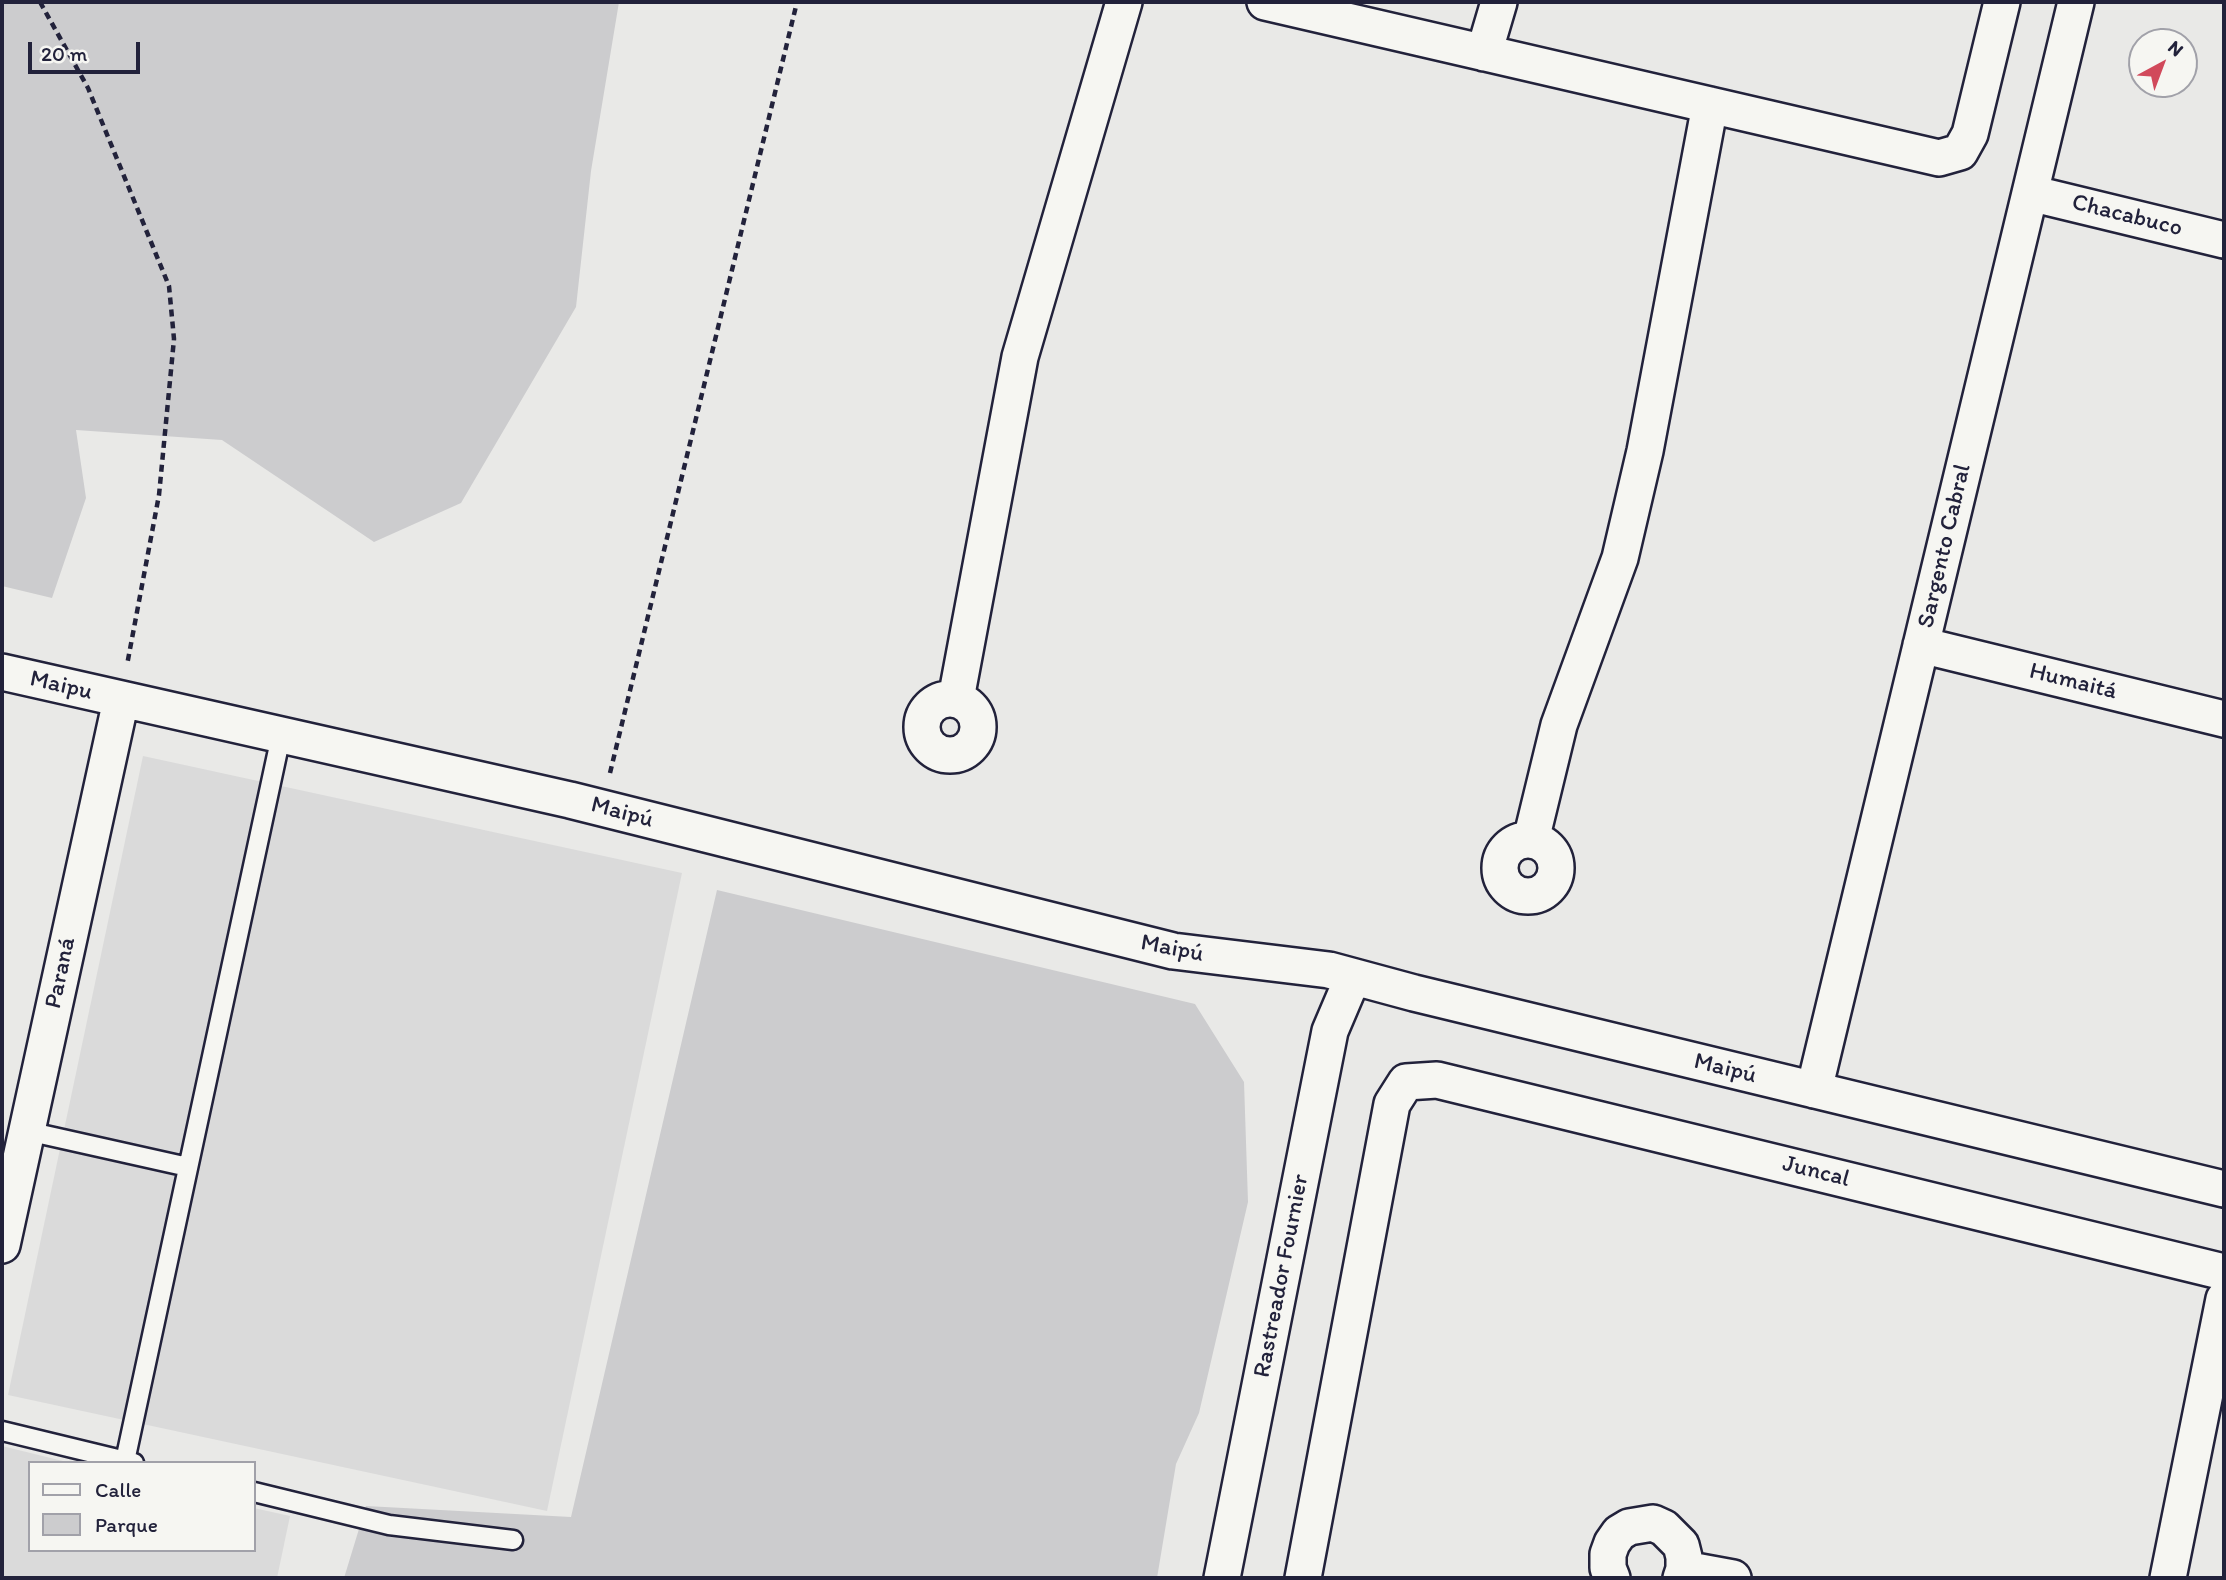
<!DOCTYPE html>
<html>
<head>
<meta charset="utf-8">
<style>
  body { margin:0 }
  #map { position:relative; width:2226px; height:1580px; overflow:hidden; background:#e9e9e7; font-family:Itim,sans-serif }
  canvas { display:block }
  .frame { position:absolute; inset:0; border:4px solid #22223b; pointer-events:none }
  .legend { position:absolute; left:28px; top:1461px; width:228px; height:91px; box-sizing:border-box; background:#f6f6f2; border:2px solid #a1a1a9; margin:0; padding:9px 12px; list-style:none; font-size:21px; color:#22223b }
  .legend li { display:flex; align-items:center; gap:14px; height:35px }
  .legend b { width:35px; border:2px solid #a1a1a9 }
  .north { position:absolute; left:2128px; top:28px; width:70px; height:70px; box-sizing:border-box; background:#f6f6f2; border:2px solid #a1a1a9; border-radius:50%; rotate:41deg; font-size:19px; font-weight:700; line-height:28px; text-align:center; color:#22223b }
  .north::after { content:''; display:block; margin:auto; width:24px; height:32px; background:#d1495b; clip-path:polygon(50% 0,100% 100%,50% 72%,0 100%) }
  .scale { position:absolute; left:28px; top:42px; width:112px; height:32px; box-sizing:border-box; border:4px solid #22223b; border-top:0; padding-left:9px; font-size:21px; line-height:24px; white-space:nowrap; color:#22223b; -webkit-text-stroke:5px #f6f6f2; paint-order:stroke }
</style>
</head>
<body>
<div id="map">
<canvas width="2226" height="1580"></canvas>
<div class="frame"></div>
<ul class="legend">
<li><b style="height:9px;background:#f6f6f2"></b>Calle</li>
<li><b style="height:19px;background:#ccccce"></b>Parque</li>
</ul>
<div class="north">N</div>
<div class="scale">20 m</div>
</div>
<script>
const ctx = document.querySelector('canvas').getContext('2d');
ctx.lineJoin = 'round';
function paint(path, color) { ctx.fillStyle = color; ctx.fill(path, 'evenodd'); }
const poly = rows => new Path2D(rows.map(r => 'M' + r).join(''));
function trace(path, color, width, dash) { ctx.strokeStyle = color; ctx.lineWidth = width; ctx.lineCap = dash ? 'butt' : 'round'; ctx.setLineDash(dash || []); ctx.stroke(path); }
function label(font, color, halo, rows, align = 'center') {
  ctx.font = font + ' Itim,sans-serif'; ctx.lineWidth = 5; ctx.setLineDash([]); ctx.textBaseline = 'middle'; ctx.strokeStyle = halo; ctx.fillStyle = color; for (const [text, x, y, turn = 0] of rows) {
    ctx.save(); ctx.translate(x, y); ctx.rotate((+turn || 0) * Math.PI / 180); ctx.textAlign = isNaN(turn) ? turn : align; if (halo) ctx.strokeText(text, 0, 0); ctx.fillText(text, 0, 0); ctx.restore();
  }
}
paint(poly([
  [143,756,682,873,547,1511,8,1395],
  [2,1446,71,1463,30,1463,30,1550,254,1550,254,1508,290,1516,277,1578,2,1578]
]), '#dadada');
paint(poly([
  [2,2,619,2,591,171,576,307,461,503,374,542,222,440,76,430,86,498,52,598,2,586],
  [717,890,1195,1004,1244,1082,1248,1202,1199,1413,1176,1464,1157,1578,344,1578,366,1506,571,1517]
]), '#ccccce');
const service = poly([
  [27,1131,188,1167],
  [2,1431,134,1463],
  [125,1461,281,736],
  [254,1492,389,1525,513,1540]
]);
const minor = poly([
  [1265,2,1939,158,1960,152,1970,134,2002,2],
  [1484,53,1499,2],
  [2030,193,2224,240],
  [1921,645,2224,719],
  [2,672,570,800,1173,951,1329,970,1414,993,2224,1189],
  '922 727a28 28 0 1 1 56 0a28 28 0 1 1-56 0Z',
  [956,699,1020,357,1124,2],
  '1500 868a28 28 0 1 1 56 0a28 28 0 1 1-56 0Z',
  [1531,840,1559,725,1620,558,1645,451,1710,105],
  [1814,1090,2076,2],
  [2,1245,121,700],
  [1684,1569,1733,1578],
  [1222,1578,1330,1031,1353,977],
  [1303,1578,1392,1104,1406,1082,1437,1080,2224,1272],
  [1612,1578,1608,1568,1608,1554,1612,1543,1619,1533,1629,1527,1653,1523,1664,1528,1681,1545,1684,1557,1684,1569,1681,1578],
  [2168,1578,2224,1299]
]);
trace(service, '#22223b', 23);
trace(minor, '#22223b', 40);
trace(poly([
  [40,2,88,88,169,286,174,339,159,495,127,665],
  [610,773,797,2]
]), '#22223b', 4.5, [7, 5]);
trace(service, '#f6f6f2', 18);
trace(minor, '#f6f6f2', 35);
label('24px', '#22223b', '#f6f6f2', [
  ["Chacabuco",2127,216,14],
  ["Sargento Cabral",1945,546,-77],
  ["Humaitá",2073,682,14],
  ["Maipu",61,686,13],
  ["Maipú",622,813,15],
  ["Maipú",1172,949,11],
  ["Paraná",61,973,-78],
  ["Maipú",1725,1069,14],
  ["Juncal",1816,1172,14],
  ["Rastreador Fournier",1282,1276,-79]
]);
</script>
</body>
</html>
